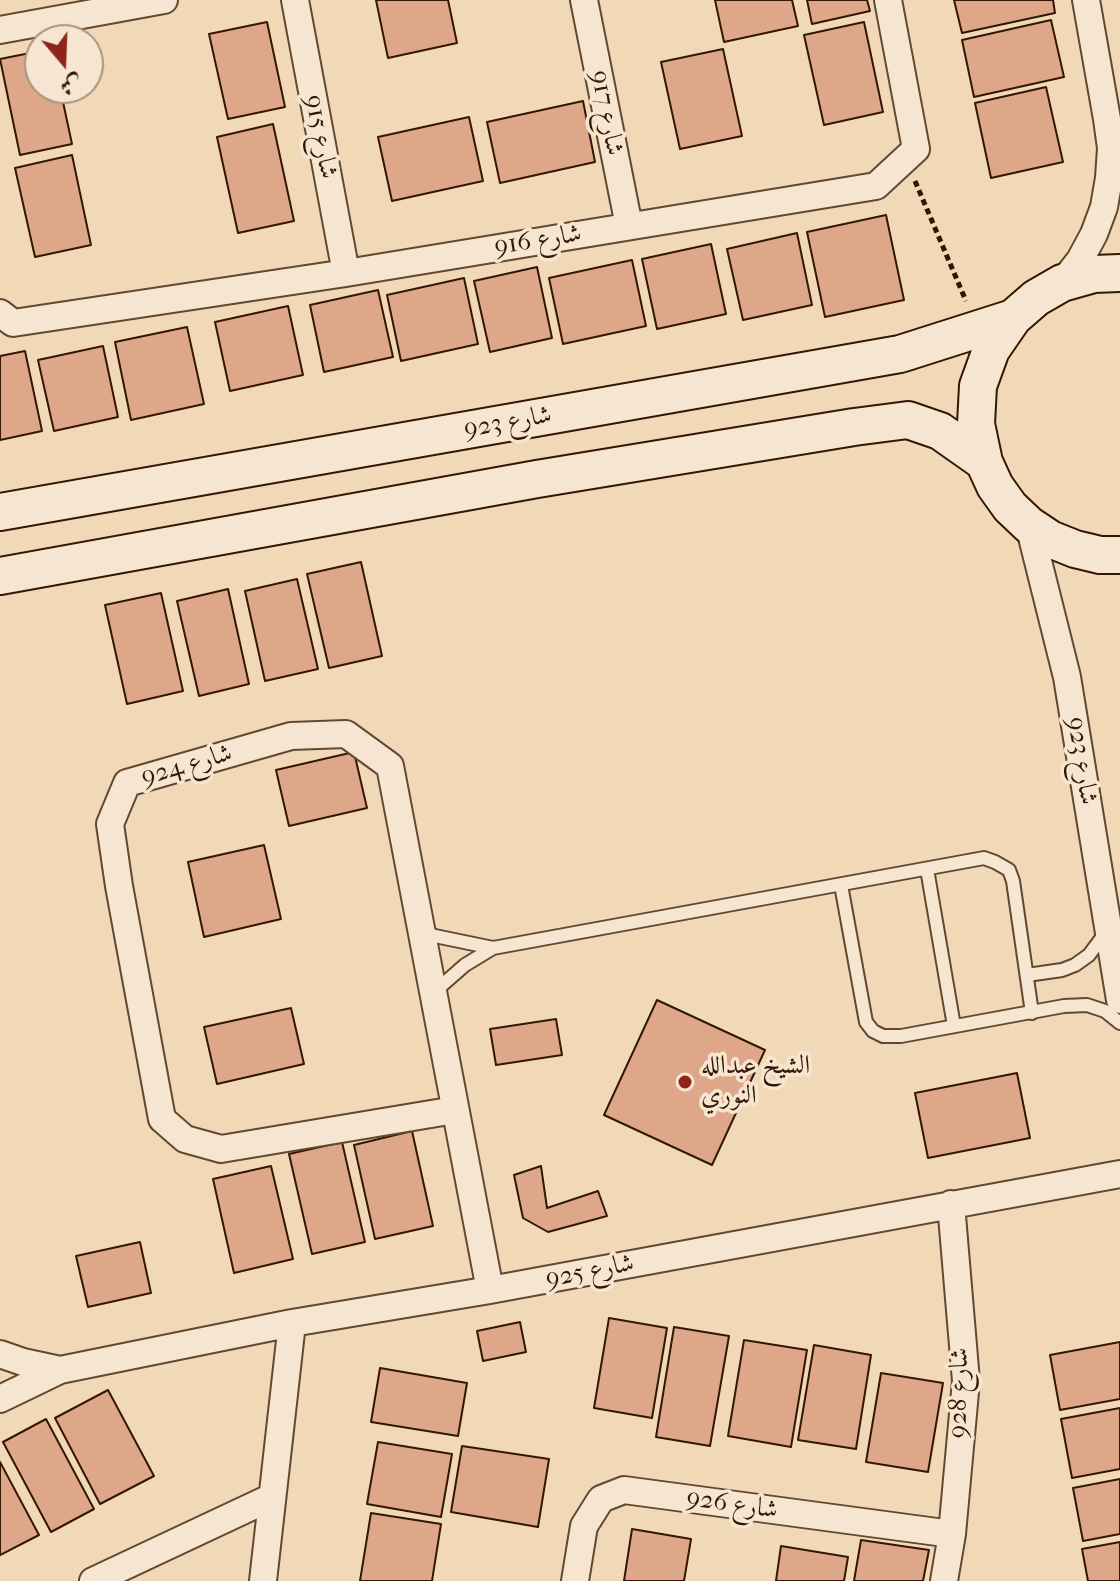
<!DOCTYPE html>
<html>
<head>
<meta charset="utf-8">
<style>
  body { margin:0 }
  #map { position:relative; width:1120px; height:1581px; overflow:hidden; background:#f1d9b8; font-family:"IM FELL French Canon",Amiri,serif }
  canvas { display:block }
  .north { position:absolute; left:24px; top:24px; width:80px; height:80px; box-sizing:border-box; background:#f6e6d1; border:2px solid #a8937f; border-radius:50%; rotate:161deg; font-size:22px; font-weight:700; line-height:32px; text-align:center; color:#331704 }
  .north::after { content:''; display:block; margin:auto; width:28px; height:36px; background:#8f2418; clip-path:polygon(50% 0,100% 100%,50% 72%,0 100%) }
</style>
</head>
<body>
<div id="map">
<canvas width="1120" height="1581"></canvas>
<div class="north">ش</div>
</div>
<script>
const ctx = document.querySelector('canvas').getContext('2d');
ctx.lineJoin = 'round';
function paint(path, color) { ctx.fillStyle = color; ctx.fill(path, 'evenodd'); }
const poly = rows => new Path2D(rows.map(r => 'M' + r).join(''));
function trace(path, color, width, dash) { ctx.strokeStyle = color; ctx.lineWidth = width; ctx.lineCap = dash ? 'butt' : 'round'; ctx.setLineDash(dash || []); ctx.stroke(path); }
function label(font, color, halo, rows, align = 'center') {
  ctx.font = font + ' "IM FELL French Canon",Amiri,serif'; ctx.lineWidth = 7; ctx.setLineDash([]); ctx.textBaseline = 'middle'; ctx.strokeStyle = halo; ctx.fillStyle = color; for (const [text, x, y, turn = 0] of rows) {
    ctx.save(); ctx.translate(x, y); ctx.rotate((+turn || 0) * Math.PI / 180); ctx.textAlign = isNaN(turn) ? turn : align; if (halo) ctx.strokeText(text, 0, 0); ctx.fillText(text, 0, 0); ctx.restore();
  }
}
const building = poly([
  [376,0,448,0,457,43,388,58,376,0],
  [715,0,792,0,798,26,724,42,715,0],
  [807,0,867,0,870,11,812,24,807,0],
  [954,0,1053,0,1055,13,962,33,954,0],
  [1051,20,1064,77,974,97,962,40,1051,20],
  [267,22,285,107,228,119,209,34,267,22],
  [864,22,883,112,824,125,804,35,864,22],
  [723,49,742,136,680,149,661,62,723,49],
  [40,51,40,88,60,88,72,144,20,155,0,59,40,51],
  [1046,87,1063,162,991,178,975,103,1046,87],
  [583,101,595,162,500,183,487,122,583,101],
  [469,117,483,181,392,201,378,137,469,117],
  [273,124,294,221,238,233,217,137,273,124],
  [72,155,91,245,35,257,15,168,72,155],
  [886,215,904,300,825,317,807,232,886,215],
  [797,233,812,305,743,320,727,249,797,233],
  [711,244,726,314,657,329,642,259,711,244],
  [632,260,646,326,563,344,549,278,632,260],
  [537,267,552,338,490,352,474,281,537,267],
  [464,278,478,344,401,361,387,295,464,278],
  [378,290,393,357,324,372,310,305,378,290],
  [288,306,303,375,230,391,215,322,288,306],
  [187,327,204,404,131,420,115,342,187,327],
  [103,346,118,417,54,431,38,360,103,346],
  [25,351,42,431,0,440,0,356,25,351],
  [361,562,382,656,329,668,307,574,361,562],
  [297,579,318,669,265,681,245,591,297,579],
  [228,589,249,684,199,696,177,601,228,589],
  [161,593,183,691,127,704,105,605,161,593],
  [354,752,367,808,289,826,276,770,354,752],
  [264,845,281,919,204,937,188,862,264,845],
  [657,1000,765,1050,712,1165,604,1115,657,1000],
  [291,1008,304,1064,217,1084,204,1027,291,1008],
  [556,1019,562,1055,496,1065,490,1029,556,1019],
  [1017,1073,1030,1138,928,1158,915,1093,1017,1073],
  [412,1131,433,1226,375,1239,354,1145,412,1131],
  [342,1142,365,1242,312,1254,289,1154,342,1142],
  [271,1166,293,1259,234,1273,213,1179,271,1166],
  [541,1166,547,1208,598,1191,607,1216,548,1232,523,1218,514,1175,541,1166],
  [140,1242,151,1293,88,1307,76,1256,140,1242],
  [609,1318,667,1328,652,1418,594,1408,609,1318],
  [520,1322,526,1352,483,1361,477,1331,520,1322],
  [674,1327,729,1336,710,1446,656,1437,674,1327],
  [744,1340,807,1350,791,1447,728,1436,744,1340],
  [1120,1342,1120,1399,1060,1410,1050,1355,1120,1342],
  [814,1345,871,1355,856,1449,798,1440,814,1345],
  [380,1368,467,1383,458,1436,371,1422,380,1368],
  [881,1373,943,1383,928,1472,866,1462,881,1373],
  [108,1390,154,1476,100,1504,55,1418,108,1390],
  [1120,1408,1120,1469,1072,1478,1061,1419,1120,1408],
  [46,1419,94,1509,51,1532,3,1442,46,1419],
  [378,1442,452,1454,441,1517,367,1504,378,1442],
  [462,1446,549,1459,538,1527,451,1512,462,1446],
  [0,1462,39,1535,0,1555,0,1462],
  [1120,1479,1120,1534,1083,1541,1073,1488,1120,1479],
  [371,1513,441,1524,432,1581,360,1581,371,1513],
  [632,1529,691,1539,684,1581,624,1581,632,1529],
  [861,1540,929,1550,923,1581,854,1581,861,1540],
  [1120,1542,1120,1581,1088,1581,1082,1549,1120,1542],
  [781,1546,848,1557,844,1581,776,1581,781,1546]
]);
paint(building, '#dea789');
trace(building, '#331704', 2);
const lane = poly([
  [927,869,954,1026],
  [841,885,866,1022,873,1031,883,1036,901,1036,1064,1006,1087,1005,1105,1011,1120,1023],
  [421,931,435,936,493,948,984,858,995,862,1009,870,1013,881,1032,1013],
  [1027,975,1062,970,1075,965,1089,955,1106,932],
  [433,993,465,965,493,948]
]);
const street = poly([
  [295,0,346,273],
  [584,0,629,226],
  [0,30,164,0],
  [1062,283,1080,260,1094,234,1104,207,1109,178,1111,148,1107,119,1086,0],
  [0,313,13,323,346,273,876,186,916,149,888,0],
  [1029,525,1067,677,1120,1000],
  [455,1110,221,1149,185,1139,162,1119,119,886,110,824,127,783,291,736,346,734,390,766,490,1290],
  [0,1354,23,1362,60,1370],
  [0,1399,60,1370,292,1323,490,1290,1120,1174],
  [93,1581,272,1497],
  [263,1581,292,1323],
  [575,1581,584,1526,601,1499,624,1490,952,1534],
  [944,1581,952,1534,966,1381,951,1204]
]);
const secondary = poly([
  [1120,273,1094,274,1062,283,1036,298,1013,318,991,350,978,386,976,424,984,462,995,486,1010,507,1029,525,1050,539,1075,549,1100,555,1120,555],
  [0,512,900,354,1013,318],
  [0,576,537,479,854,427,908,420,940,431,984,462]
]);
trace(lane, '#624831', 16);
trace(street, '#624831', 30);
trace(secondary, '#331704', 40);
trace(poly([
  [915,181,966,301]
]), '#331704', 5, [6, 4]);
trace(lane, '#f6e6d1', 12);
trace(street, '#f6e6d1', 26);
trace(secondary, '#f6e6d1', 36);
for (const [x, y, r, color] of [
  [685,1082,8,"#8f2418"]
]) { const dot = new Path2D(); dot.arc(x, y, r, 0, 2 * Math.PI); ctx.fillStyle = color; ctx.fill(dot); trace(dot, '#f6e6d1', 3); }
label('26px', '#331704', '#f6e6d1', [
  ["شارع 917",606,113,79],
  ["شارع 915",320,137,79],
  ["شارع 916",538,241,-9],
  ["شارع 923",508,423,-10],
  ["شارع 923",1081,761,81],
  ["شارع 924",187,766,-16],
  ["شارع 925",590,1272,-11],
  ["شارع 928",960,1393,-89],
  ["شارع 926",732,1505,8]
]);
label('26px', '#331704', '#f6e6d1', [
  ["الشيخ عبدالله",701,1067],
  ["النوري",701,1097]
], 'left');
</script>
</body>
</html>
